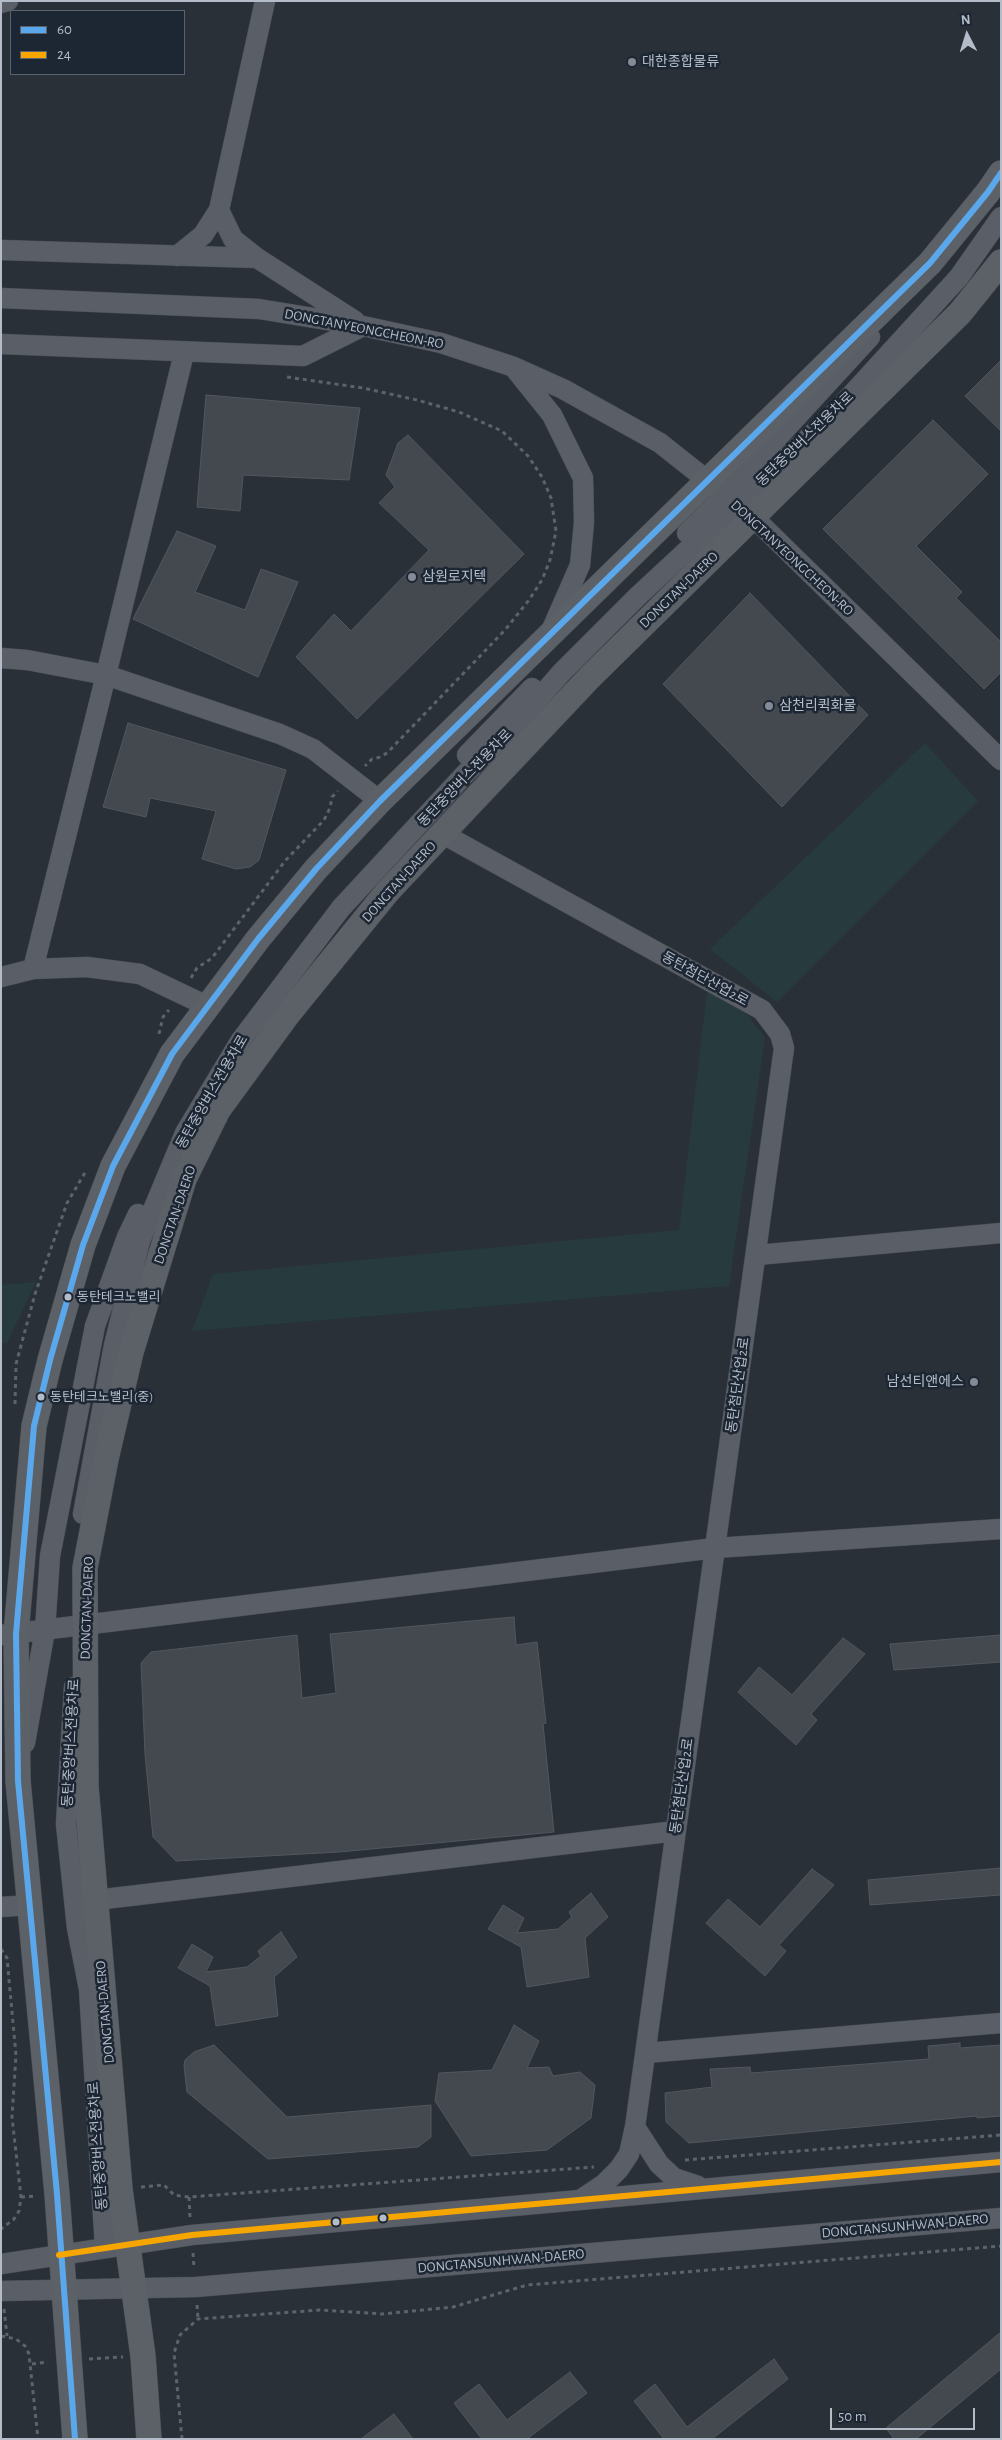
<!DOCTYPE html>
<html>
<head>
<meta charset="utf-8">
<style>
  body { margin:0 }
  #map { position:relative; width:1002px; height:2440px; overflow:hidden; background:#2a3038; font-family:"Alegreya Sans",sans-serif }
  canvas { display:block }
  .frame { position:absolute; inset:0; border:2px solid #b4bcc9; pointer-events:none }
  .legend { position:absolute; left:10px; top:10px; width:175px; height:65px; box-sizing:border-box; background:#1d2633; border:1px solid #59626f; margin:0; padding:6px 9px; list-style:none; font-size:15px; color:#b4bcc9 }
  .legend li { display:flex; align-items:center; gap:10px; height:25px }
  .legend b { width:25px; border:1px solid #59626f }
  .north { position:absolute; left:942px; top:10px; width:50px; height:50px; -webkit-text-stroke:4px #1d2633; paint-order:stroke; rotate:355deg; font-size:14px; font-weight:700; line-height:20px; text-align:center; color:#b4bcc9 }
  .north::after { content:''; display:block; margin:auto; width:18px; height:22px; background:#b4bcc9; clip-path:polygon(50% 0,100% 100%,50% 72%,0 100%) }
  .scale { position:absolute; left:830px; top:2408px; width:145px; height:22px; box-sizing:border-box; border:2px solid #b4bcc9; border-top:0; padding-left:6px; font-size:15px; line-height:18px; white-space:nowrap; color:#b4bcc9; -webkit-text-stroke:4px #1d2633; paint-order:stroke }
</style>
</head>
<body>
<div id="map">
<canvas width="1002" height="2440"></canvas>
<div class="frame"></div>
<ul class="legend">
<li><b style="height:6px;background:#5aa8eb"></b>60</li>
<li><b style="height:6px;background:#f7a600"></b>24</li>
</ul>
<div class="north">N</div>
<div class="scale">50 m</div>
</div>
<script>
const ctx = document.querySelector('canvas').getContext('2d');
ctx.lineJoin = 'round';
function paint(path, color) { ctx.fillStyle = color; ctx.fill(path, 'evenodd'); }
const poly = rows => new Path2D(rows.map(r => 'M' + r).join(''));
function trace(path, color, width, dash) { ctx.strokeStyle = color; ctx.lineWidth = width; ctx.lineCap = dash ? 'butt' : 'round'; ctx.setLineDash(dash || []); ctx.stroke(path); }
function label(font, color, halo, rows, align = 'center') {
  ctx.font = font + ' "Alegreya Sans","Noto Sans KR",sans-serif'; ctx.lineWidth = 5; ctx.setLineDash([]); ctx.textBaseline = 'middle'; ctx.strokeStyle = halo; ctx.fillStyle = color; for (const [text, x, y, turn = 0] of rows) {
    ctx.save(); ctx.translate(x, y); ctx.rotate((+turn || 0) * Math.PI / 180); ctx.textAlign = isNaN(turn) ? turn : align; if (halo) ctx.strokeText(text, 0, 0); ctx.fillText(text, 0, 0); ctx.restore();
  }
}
paint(poly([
  [925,743,978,801,777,1002,710,949],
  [707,991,738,1003,765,1037,729,1286,192,1331,213,1274,679,1230],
  [36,1282,7,1343,1,1343,1,1285]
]), '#273a3e');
const building = poly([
  [1001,360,1001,431,965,396,1001,360],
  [206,395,360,408,349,480,243,475,240,511,197,507,206,395],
  [933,420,988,474,916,546,962,592,956,598,1001,642,1001,672,984,689,823,529,933,420],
  [408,435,524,554,357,719,296,657,334,614,351,631,429,550,379,503,395,487,386,475,398,443,408,435],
  [177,531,216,546,195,592,245,610,261,569,298,582,258,677,133,619,177,531],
  [750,593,868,715,782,807,663,684,750,593],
  [128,723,286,770,259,860,250,867,236,869,202,859,216,811,150,798,146,817,103,807,128,723],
  [514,1617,516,1645,537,1642,546,1723,543,1724,554,1832,339,1852,176,1861,153,1837,145,1754,141,1663,151,1652,297,1635,302,1698,336,1693,330,1634,514,1617],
  [1001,1635,1001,1662,894,1670,890,1644,1001,1635],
  [843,1638,865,1654,811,1714,817,1720,796,1745,738,1692,759,1667,792,1695,843,1638],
  [1001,1868,1001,1895,870,1905,868,1880,1001,1868],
  [812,1869,834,1885,779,1945,786,1951,765,1976,706,1923,728,1899,760,1927,812,1869],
  [591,1893,608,1917,585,1938,589,1977,527,1987,521,1947,488,1929,503,1905,524,1918,517,1933,558,1929,572,1917,569,1912,591,1893],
  [281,1932,297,1957,274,1977,278,2016,216,2026,210,1986,178,1968,192,1944,213,1957,206,1972,247,1967,261,1956,258,1951,281,1932],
  [514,2025,539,2041,527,2068,549,2067,553,2076,580,2072,595,2085,591,2118,547,2150,471,2156,435,2101,439,2073,492,2070,514,2025],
  [960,2043,960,2048,1001,2045,1001,2116,977,2118,977,2116,689,2143,666,2122,665,2093,712,2087,710,2069,750,2067,751,2073,929,2059,928,2046,960,2043],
  [214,2045,287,2117,431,2105,431,2137,418,2147,268,2159,187,2092,184,2066,185,2060,194,2052,214,2045],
  [1001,2332,1001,2369,916,2439,894,2439,886,2428,1001,2332],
  [774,2359,788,2379,712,2439,664,2439,634,2401,655,2384,687,2427,774,2359],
  [570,2372,587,2393,527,2439,482,2439,454,2403,479,2384,507,2420,570,2372],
  [394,2414,413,2439,361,2439,394,2414]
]);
paint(building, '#444950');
trace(building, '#52575f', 1);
const minor = poly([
  [1,3,8,1],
  [219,210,233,239,257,258],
  [1,250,257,258,355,321],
  [177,256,203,235,219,210,265,1],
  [1,298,259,309,363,326,441,343,514,367,563,389,660,443,718,489],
  [1,344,303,356,363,326],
  [515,369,552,415,583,478,584,522,580,565,551,631],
  [740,508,753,517,1001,760],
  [687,533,725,495,870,337],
  [1,658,27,660,106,675,184,353],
  [467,755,532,688],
  [443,834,762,1010,780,1034,784,1048,635,2127,629,2154,619,2169,604,2184,580,2200],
  [1,977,33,969],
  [207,1006,140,974,87,967,33,969,106,675,280,734,313,749,380,801],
  [757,1255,1001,1233],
  [83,1514,114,1345,140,1241,185,1133,241,1040,341,908,466,773,508,734,561,673,639,595,833,415,959,277,1001,217],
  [1,1635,715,1548,1001,1529],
  [74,1687,66,1824,77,1928,89,1989,105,2248],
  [25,1743,45,1630,50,1556,95,1326,127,1237,138,1214],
  [96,1900,676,1831],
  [1,1907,30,1905],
  [646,2053,1001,2023],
  [635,2127,659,2164,674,2178,698,2186],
  [1,2264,192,2235,1001,2162],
  [1,2291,196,2287,1001,2218]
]);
const major = poly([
  [75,2439,57,2194,18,1781,16,1634,34,1426,50,1360,83,1245,113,1166,172,1054,258,939,316,869,380,801,930,263,988,192,1001,173],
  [149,2439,143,2356,120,2189,86,1786,85,1568,106,1459,131,1352,184,1179,218,1110,288,1014,388,891,589,678,960,313,1001,262]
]);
trace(minor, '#484c53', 21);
trace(major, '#484c55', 26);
trace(poly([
  [287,377,363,388,417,400,459,412,502,431,528,456,542,477,551,498,556,531,550,560,542,580,529,600,505,630,388,752,381,757,372,759,365,766],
  [191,978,197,968,212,958,285,861,324,820,330,808,332,797,338,791],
  [159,1034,163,1017,169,1010],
  [15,1404,16,1364,35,1294,67,1203,86,1171],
  [1,1949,7,1958,16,2055,12,2117,21,2197,19,2211,14,2219,1,2229],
  [685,2160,1001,2135],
  [141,2187,164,2185,174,2195,189,2197,594,2167],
  [21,2197,35,2196],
  [189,2197,190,2217],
  [193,2253,194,2269],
  [197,2305,198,2319],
  [4,2309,7,2336],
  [1,2336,16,2339,25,2346,29,2354,38,2439],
  [89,2359,123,2357],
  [32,2364,48,2362],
  [182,2439,174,2353,180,2335,198,2319,320,2310,382,2314,453,2307,527,2285,1001,2246]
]), '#5d636a', 3, [4, 4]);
trace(minor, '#5a5e66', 20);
trace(major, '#5c6168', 25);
trace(poly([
  [75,2439,57,2194,18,1781,16,1634,34,1426,50,1360,83,1245,113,1166,172,1054,258,939,316,869,380,801,930,263,988,192,1001,173]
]), '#5aa8eb', 6);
trace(poly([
  [59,2255,192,2235,1001,2162]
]), '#f7a600', 6);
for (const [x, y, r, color] of [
  [632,62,5,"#848b96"],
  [412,577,5,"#848b96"],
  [769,706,5,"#848b96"],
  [68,1297,4.5,"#b4bcc9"],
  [974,1382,5,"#848b96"],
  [41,1397,4.5,"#b4bcc9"],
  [383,2218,4.5,"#b4bcc9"],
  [336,2222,4.5,"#b4bcc9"]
]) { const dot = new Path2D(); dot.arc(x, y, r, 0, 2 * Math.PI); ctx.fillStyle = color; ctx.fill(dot); trace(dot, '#1d2633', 2); }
label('13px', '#b4bcc9', '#1d2633', [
  ["동탄테크노밸리",77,1297],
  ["동탄테크노밸리(중)",50,1397]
], 'left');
label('14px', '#b4bcc9', '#1d2633', [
  ["대한종합물류",642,62],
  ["삼원로지텍",422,577],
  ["삼천리퀵화물",779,706],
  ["남선티앤에스",964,1382,"right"]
], 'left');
label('14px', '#b4bcc9', '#1d2633', [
  ["DONGTANYEONGCHEON-RO",364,329,11],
  ["동탄중앙버스전용차로",805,439,-44],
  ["DONGTANYEONGCHEON-RO",792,558,43],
  ["DONGTAN-DAERO",679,590,-44],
  ["동탄중앙버스전용차로",465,778,-46],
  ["DONGTAN-DAERO",399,882,-48],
  ["동탄첨단산업2로",705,979,29],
  ["동탄중앙버스전용차로",212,1092,-60],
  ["DONGTAN-DAERO",175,1215,-71],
  ["동탄첨단산업2로",738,1385,-82],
  ["DONGTAN-DAERO",87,1608,-88],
  ["동탄중앙버스전용차로",71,1743,-87],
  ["동탄첨단산업2로",682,1786,-82],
  ["DONGTAN-DAERO",105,2012,-95],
  ["동탄중앙버스전용차로",98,2146,-94],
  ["DONGTANSUNHWAN-DAERO",905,2226,-5],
  ["DONGTANSUNHWAN-DAERO",501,2261,-5]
]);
</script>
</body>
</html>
